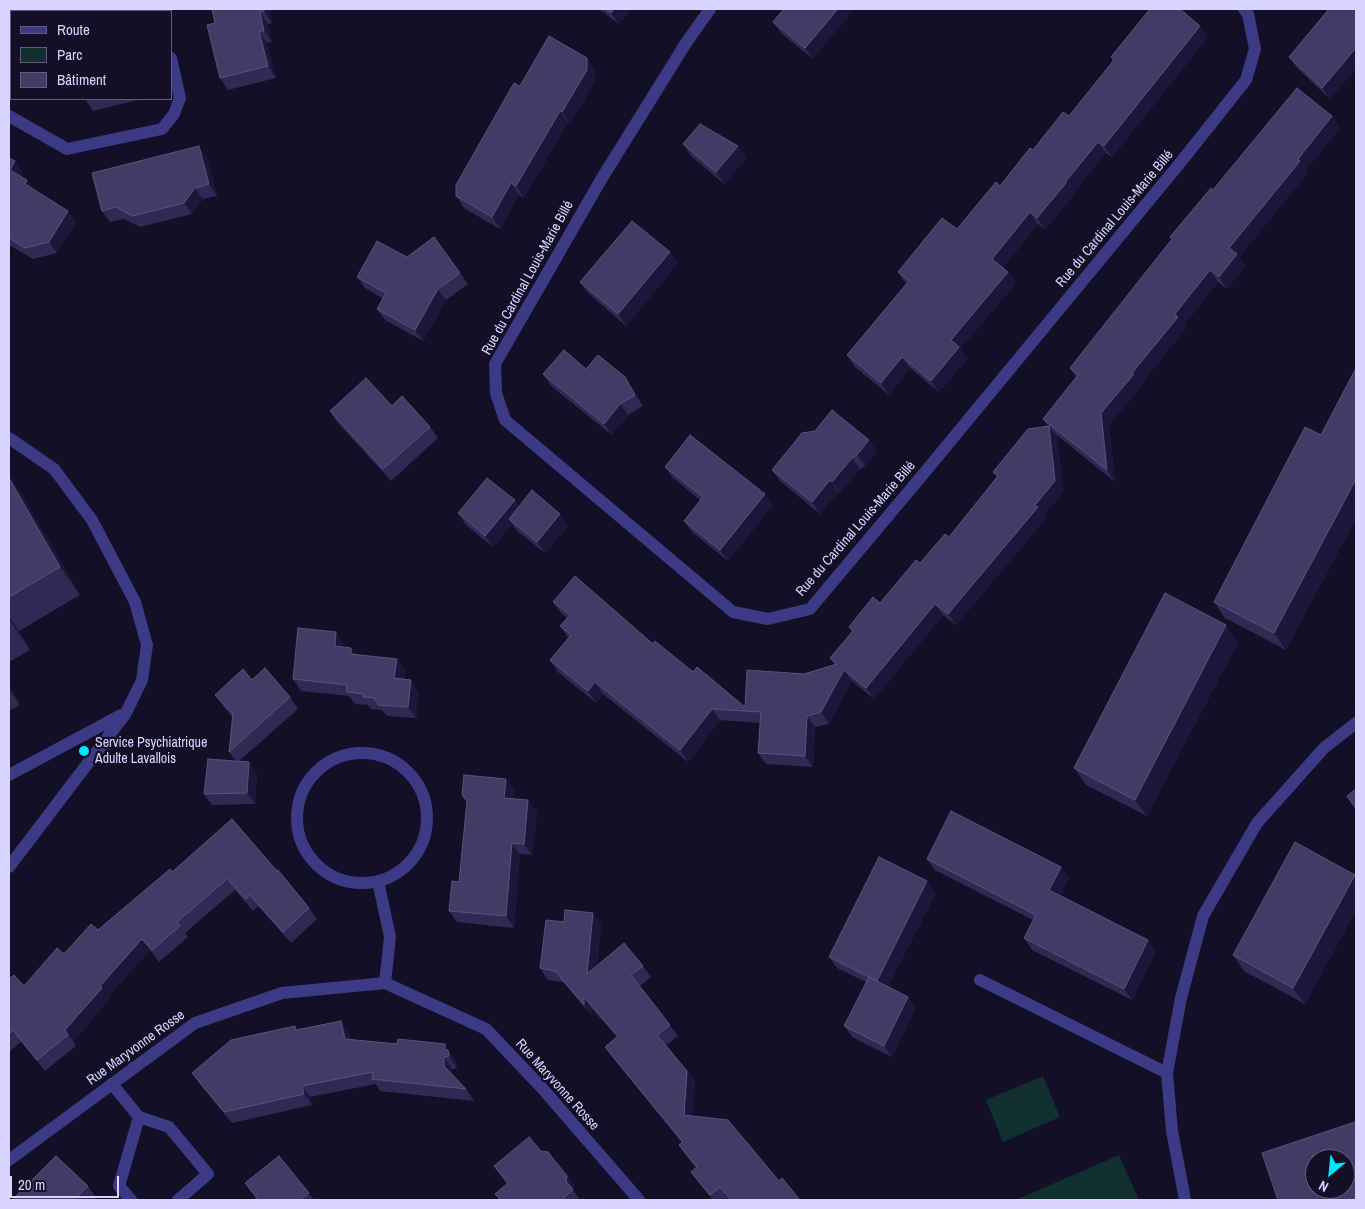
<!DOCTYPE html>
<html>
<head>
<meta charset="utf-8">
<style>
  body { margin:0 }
  #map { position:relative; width:1365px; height:1209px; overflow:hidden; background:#130f26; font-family:"Archivo Narrow",sans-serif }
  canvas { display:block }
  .frame { position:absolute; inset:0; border:10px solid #d9d4ff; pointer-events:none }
  .legend { position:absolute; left:10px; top:10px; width:162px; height:90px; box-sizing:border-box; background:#130f26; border:1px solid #625e7d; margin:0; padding:6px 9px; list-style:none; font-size:15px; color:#d9d4ff }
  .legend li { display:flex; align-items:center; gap:10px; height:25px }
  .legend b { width:25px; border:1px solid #625e7d }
  .north { position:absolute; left:1305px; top:1149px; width:50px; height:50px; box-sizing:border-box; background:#130f26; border:1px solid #625e7d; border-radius:50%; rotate:208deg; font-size:14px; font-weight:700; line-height:20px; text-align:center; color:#d9d4ff }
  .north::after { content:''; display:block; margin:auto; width:18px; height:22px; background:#00e5ff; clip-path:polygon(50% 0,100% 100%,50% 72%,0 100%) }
  .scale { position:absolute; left:10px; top:1176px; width:109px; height:22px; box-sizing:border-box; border:2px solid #d9d4ff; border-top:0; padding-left:6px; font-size:15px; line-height:18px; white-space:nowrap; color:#d9d4ff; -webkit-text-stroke:4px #130f26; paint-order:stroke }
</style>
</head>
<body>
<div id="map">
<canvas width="1365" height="1209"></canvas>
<div class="frame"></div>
<ul class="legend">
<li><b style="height:6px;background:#3d3a85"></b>Route</li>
<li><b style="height:14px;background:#12302f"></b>Parc</li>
<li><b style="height:14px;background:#433a66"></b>Bâtiment</li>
</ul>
<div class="north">N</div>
<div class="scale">20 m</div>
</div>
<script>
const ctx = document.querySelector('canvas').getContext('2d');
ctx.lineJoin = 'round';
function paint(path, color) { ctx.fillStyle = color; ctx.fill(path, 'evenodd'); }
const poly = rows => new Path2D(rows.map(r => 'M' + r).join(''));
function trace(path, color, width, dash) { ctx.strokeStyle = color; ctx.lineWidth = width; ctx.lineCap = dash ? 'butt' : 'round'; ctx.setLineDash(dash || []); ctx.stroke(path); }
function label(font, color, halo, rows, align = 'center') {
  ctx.font = font + ' "Archivo Narrow",sans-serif'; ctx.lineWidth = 4.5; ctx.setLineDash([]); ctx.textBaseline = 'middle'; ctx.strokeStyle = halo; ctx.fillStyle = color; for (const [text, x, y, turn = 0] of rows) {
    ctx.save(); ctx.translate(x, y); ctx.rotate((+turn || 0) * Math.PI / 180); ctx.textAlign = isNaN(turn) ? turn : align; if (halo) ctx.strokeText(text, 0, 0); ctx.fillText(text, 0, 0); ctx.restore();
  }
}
paint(poly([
  [1043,1076,1060,1117,1003,1142,986,1100],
  [1119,1155,1139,1200,1016,1200]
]), '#12302f');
trace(poly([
  [9,438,54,469,92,520,135,602,147,645,142,680,126,713,9,867],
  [9,775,121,715],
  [112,1084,139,1117,169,1127,208,1174,178,1200],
  [131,1200,119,1186,139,1117]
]), '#3d3a85', 12);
trace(poly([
  [160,9,161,11],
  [710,9,686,43,602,178,495,364,496,393,505,420,733,612,768,619,810,609,925,472,1180,163,1246,80,1255,49,1248,14,1244,9],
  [9,116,67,149,162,129,174,114,180,98,171,58],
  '297 818a65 65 0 1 1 130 0a65 65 0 1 1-130 0Z',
  [378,881,390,937,385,983],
  [980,980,1167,1073],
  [9,1160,195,1023,282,993,385,983,486,1029,542,1088,639,1200],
  [1185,1200,1172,1131,1167,1073,1181,998,1203,916,1257,823,1324,748,1356,723]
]), '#3d3a85', 12);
paint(poly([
  [9,9,11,9,11,38,9,39],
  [212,9,269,9,272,23,268,24,272,42,267,43,276,78,228,90,220,78,215,23],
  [599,9,631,9,619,24],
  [784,9,813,59,781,33,773,22],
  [1329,9,1330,99,1297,68,1289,57],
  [1208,37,1112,157,1106,153,1074,192,1074,195,1045,229,1038,224,1003,267,1008,272,1016,283,960,349,967,359,939,392,910,368,889,395,855,367,847,355,906,284,898,272,957,229,1000,186,1033,150,1069,116,1113,61,1111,57],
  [595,70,595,81,570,124,568,122,524,198,519,195,500,229,464,208,456,196,520,86],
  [85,99,142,99,93,111],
  [1332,116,1340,128,1306,170,1308,173,1239,257,1245,266,1227,289,1218,282,1184,325,1186,328,1141,384,1142,385,1109,425,1115,482,1053,432,1057,437,1063,492,1044,515,1046,518,956,625,943,615,874,699,852,681,829,724,815,727,813,767,766,764,758,753,760,723,720,720,688,762,603,694,596,703,558,672,550,660,568,638,560,626,567,618,561,613,553,602,653,644,745,707,804,674,835,665,830,658,852,632,849,627,880,603,920,563,949,537,997,477,993,472,1048,426,1043,419,1076,377,1070,368,1172,240,1170,237,1212,190],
  [683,144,746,158,724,184,691,156],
  [207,157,217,196,203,199,192,214,140,227,124,219,110,222,102,211],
  [9,158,23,173,21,176,35,190,68,211,76,222,57,253,33,259,9,245],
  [434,237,468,284,446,300,423,341,385,320,377,309,383,299,365,288,357,277,407,257],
  [670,252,678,263,626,326,588,293,580,282],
  [1356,368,1356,518,1286,650,1225,618,1214,602,1321,435],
  [586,369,625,377,633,389,643,406,628,415,612,435,551,386,543,374],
  [392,406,430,427,438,438,391,481,337,422,330,411],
  [877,451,865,466,860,469,840,493,838,492,820,514,780,481,772,470],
  [665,467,773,505,728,561,692,532,684,521,700,500,673,478],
  [9,476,24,498,80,595,19,631,30,650,9,662],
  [515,500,519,507,568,526,545,553,517,531,512,524,493,547,466,525,458,513],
  [1238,642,1147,816,1086,785,1074,768],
  [344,644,344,647,351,648,356,655,397,659,405,670,404,679,419,692,416,718,387,716,382,710,371,709,368,705,355,704,349,696,301,691,293,679],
  [252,680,290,697,298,709,238,762,257,774,255,804,212,805,204,794,236,761,229,752,232,717,223,706,215,695],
  [9,685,20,705,9,711],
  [506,779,514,790,513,799,537,812,532,855,520,854,514,928,457,922,449,911,459,882,467,802,462,795],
  [232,819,309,908,317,919,291,943,258,906,253,911,235,890,185,933,188,937,159,962,150,950,108,997,110,999,73,1041,76,1046,45,1071,21,1042,9,1052,9,979,24,986,64,954,98,930,172,872],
  [927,859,1061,867,1069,878,1060,896,1156,952,1132,1000,1032,950,1024,938,1033,920,935,870],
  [1356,877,1356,910,1305,1004,1244,971,1233,955],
  [936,893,888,986,908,997,916,1008,892,1057,852,1037,844,1026,866,982,837,968,829,957],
  [564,922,601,924,597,966,643,966,651,977,640,986,678,1036,666,1045,687,1071,695,1082,692,1116,779,1181,800,1200,730,1200,728,1198,725,1200,713,1200,699,1183,691,1172,696,1168,687,1157,679,1145,682,1143,613,1058,605,1047,617,1037,592,1009,592,1016,563,982,548,980,540,968],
  [295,1026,297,1030,349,1032,351,1039,453,1056,453,1057,456,1062,457,1068,452,1069,452,1074,466,1089,474,1101,380,1091,376,1084,310,1097,312,1105,232,1123,200,1084,192,1073],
  [541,1151,567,1176,574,1185,573,1190,580,1200,500,1200,495,1194,507,1184,494,1166],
  [245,1183,309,1193,314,1200,254,1200,256,1198],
  [88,1186,96,1198,93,1200,12,1200]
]), '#312854');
paint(poly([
  [9,9,11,9,11,27,9,22],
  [120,9,125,9,126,11,121,11],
  [264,9,269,9,272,23,264,11],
  [614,9,631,9,619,24,611,13],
  [838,9,855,9,813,59,805,48],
  [260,12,268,24,272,42,264,31],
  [1200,26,1208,37,1112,157,1104,146],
  [259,31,267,43,276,78,268,66],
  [1356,48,1356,69,1330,99,1322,88],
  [587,58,595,70,595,81,570,124,562,112],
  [560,111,568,122,524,198,516,186],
  [1332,116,1340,128,1306,170,1308,173,1239,257,1245,266,1227,289,1219,277,1229,248],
  [1098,142,1106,153,1074,192,1074,195,1045,229,1037,218],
  [199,146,207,157,217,196,209,184],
  [738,146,746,158,724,184,716,172],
  [15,161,23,173,18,181,10,170],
  [27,180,36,191,25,184],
  [511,183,519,195,500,229,492,217],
  [195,188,203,199,192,214,184,203],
  [68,211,76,222,57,253,49,242],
  [1030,212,1038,224,1000,270,992,259],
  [670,252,678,263,626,326,618,314],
  [1210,270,1218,282,1184,325,1186,328,1141,384,1142,385,1109,425,1115,482,1107,470,1101,413,1175,314],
  [1008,272,1016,283,960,349,967,359,939,392,931,381,951,340],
  [438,289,446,300,423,341,415,330],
  [902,357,910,368,889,395,881,383],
  [625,377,633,389,643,406,635,395],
  [620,404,628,415,612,435,604,424],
  [1049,426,1057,437,1063,492,1044,515,1046,518,956,625,948,614,1035,505],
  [869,440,877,451,865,466,857,455],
  [852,458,860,469,840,493,832,482],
  [9,476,24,498,80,595,60,567,9,478],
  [1356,479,1356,518,1286,650,1274,633],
  [830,480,838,492,820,514,812,502],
  [765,494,773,505,728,561,720,550],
  [515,500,523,512,509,519,512,524,493,547,485,536],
  [560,514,568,526,545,553,537,542],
  [935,604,943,615,874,699,866,688],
  [9,616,19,631,30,650,10,621,9,619],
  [1226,625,1238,642,1147,816,1135,800],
  [336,632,344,644,343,657,335,646],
  [351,648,359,659,351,654],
  [397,659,405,670,403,690,394,678],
  [844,670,852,681,829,724,821,712],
  [411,680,419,692,416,718,408,707],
  [595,682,603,694,596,703,588,691],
  [9,685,20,705,9,689],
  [712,709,720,720,688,762,680,750],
  [807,716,815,727,813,767,805,756],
  [249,762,257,774,255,804,247,793],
  [506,779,514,790,512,809,504,798],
  [528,800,537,812,532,855,524,844],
  [512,843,520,854,514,928,506,916],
  [1061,867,1069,878,1057,902,1049,890],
  [1355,875,1356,877,1356,910,1305,1004,1293,988],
  [927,881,936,893,885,992,877,981],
  [593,913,601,924,595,985,587,974],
  [142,939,150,950,108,997,110,999,73,1041,65,1030,100,986],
  [1148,940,1156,952,1132,1000,1124,989],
  [584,997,592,1009,592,1016,584,1005],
  [908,997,916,1008,892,1057,884,1046],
  [341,1021,349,1032,353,1050,345,1039],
  [445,1044,456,1062,457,1068,445,1050],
  [444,1057,452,1069,452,1077,444,1066],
  [687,1071,695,1082,692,1126,684,1115],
  [302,1086,310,1097,312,1105,304,1094],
  [567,1176,574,1185,573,1191,566,1181]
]), '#1d163a');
const building = poly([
  [63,9,120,9,121,11,63,11,63,9],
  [212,9,264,9,264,11,260,12,264,31,259,31,268,66,220,78,207,25,215,23,212,9],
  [605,9,614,9,611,13,605,9],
  [784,9,838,9,805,48,773,22,784,9],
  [1150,9,1180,9,1200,26,1104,146,1098,142,1066,181,1066,183,1037,218,1030,212,992,259,1008,272,951,340,959,347,931,381,902,357,881,383,847,355,909,281,898,272,942,218,957,229,996,182,1000,186,1030,148,1033,150,1063,112,1069,116,1114,60,1111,57,1150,9],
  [1329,9,1356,9,1356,48,1322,88,1289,57,1329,9],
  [549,36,587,58,587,70,562,112,560,111,516,186,511,183,492,217,456,196,456,185,514,83,520,86,549,36],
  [1297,88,1332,116,1298,159,1300,161,1229,248,1237,254,1219,277,1210,270,1175,314,1178,317,1132,373,1134,374,1101,413,1107,470,1043,419,1078,375,1070,368,1172,239,1170,237,1211,188,1212,191,1297,88],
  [700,124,738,146,716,172,683,144,700,124],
  [199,146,209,184,195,188,184,203,132,216,116,207,102,211,92,173,199,146],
  [9,158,15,161,10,170,27,180,25,184,68,211,49,242,25,248,9,238,9,158],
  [632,221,670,252,618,314,580,282,632,221],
  [434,237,460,273,438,289,415,330,377,309,386,293,357,277,377,241,407,257,434,237],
  [564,350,586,369,598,355,625,377,635,395,620,404,604,424,543,374,564,350],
  [1356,368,1356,479,1274,633,1214,602,1305,427,1321,435,1356,368],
  [366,378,392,406,402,396,430,427,383,469,330,411,366,378],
  [832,410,869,440,857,455,852,458,832,482,830,480,812,502,772,470,802,433,815,431,832,410],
  [1049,426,1055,481,1035,505,1038,507,948,614,935,604,866,688,844,670,821,712,807,716,805,756,758,753,761,712,712,709,680,750,595,682,588,691,550,660,571,635,560,626,570,615,553,602,575,576,653,644,655,641,693,672,697,667,745,707,747,670,804,674,837,664,830,658,853,631,849,627,873,597,880,603,916,560,920,563,945,534,949,537,998,476,993,472,1028,429,1049,426],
  [690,435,765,494,720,550,684,521,703,497,665,467,690,435],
  [9,478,60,567,9,597,9,478],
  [487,478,515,500,485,536,458,513,487,478],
  [532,490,560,514,537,542,509,519,532,490],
  [1165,593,1226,625,1135,800,1074,768,1165,593],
  [298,628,336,632,335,646,351,648,351,654,397,659,394,678,411,680,408,707,379,705,374,698,363,697,363,694,347,692,347,685,293,679,298,628],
  [265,668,290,697,229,752,233,714,215,695,243,669,252,680,265,668],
  [208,759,249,762,247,793,204,794,208,759],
  [464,775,506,779,504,798,528,800,524,844,512,843,506,916,449,911,452,881,459,882,467,801,462,795,464,775],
  [1356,789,1356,809,1347,796,1356,789],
  [951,811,1061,867,1049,890,1148,940,1124,989,1024,938,1036,915,927,859,951,811],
  [232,819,277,871,278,870,309,908,283,932,250,895,246,899,227,879,177,922,180,926,152,950,142,939,100,986,102,988,65,1030,68,1035,37,1060,13,1030,9,1034,9,979,14,975,24,986,57,948,64,954,91,924,98,930,170,869,172,872,232,819],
  [1295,842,1355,875,1293,988,1233,955,1295,842],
  [879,857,927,881,877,981,829,957,879,857],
  [565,910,593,913,587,974,624,943,643,966,631,975,670,1025,657,1035,687,1071,684,1115,728,1120,779,1181,782,1178,800,1200,731,1200,720,1187,710,1195,691,1172,697,1167,679,1145,683,1142,605,1047,618,1036,584,997,584,1005,555,971,540,968,546,920,564,922,565,910],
  [869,977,908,997,884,1046,844,1026,869,977],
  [341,1021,345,1039,397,1044,398,1039,445,1044,445,1050,448,1050,449,1056,444,1057,444,1066,466,1089,372,1079,373,1072,302,1086,304,1094,224,1112,192,1073,231,1040,295,1026,296,1030,341,1021],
  [1355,1122,1356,1126,1356,1200,1278,1200,1262,1153,1355,1122],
  [1315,1159,1345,1159,1345,1189,1315,1189,1315,1159],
  [529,1137,541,1151,548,1152,567,1176,566,1181,573,1190,561,1200,501,1200,495,1194,508,1183,494,1166,529,1137],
  [56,1156,88,1186,74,1200,12,1200,56,1156],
  [279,1156,309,1193,300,1200,254,1200,257,1198,245,1183,279,1156]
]);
paint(building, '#433a66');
trace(building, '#5a527e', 1);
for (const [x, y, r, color] of [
  [84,751,6,"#00e5ff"]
]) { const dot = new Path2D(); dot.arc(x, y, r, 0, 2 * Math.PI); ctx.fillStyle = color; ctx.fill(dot); trace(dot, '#130f26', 2); }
label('14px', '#d9d4ff', '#130f26', [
  ["Rue du Cardinal Louis-Marie Billé",1115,219,-50],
  ["Rue du Cardinal Louis-Marie Billé",528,278,-61],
  ["Rue du Cardinal Louis-Marie Billé",856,529,-49],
  ["Rue Maryvonne Rosse",136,1048,-36],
  ["Rue Maryvonne Rosse",557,1085,48]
]);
label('14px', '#d9d4ff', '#130f26', [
  ["Service Psychiatrique",95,743],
  ["Adulte Lavallois",95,759]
], 'left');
</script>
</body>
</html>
